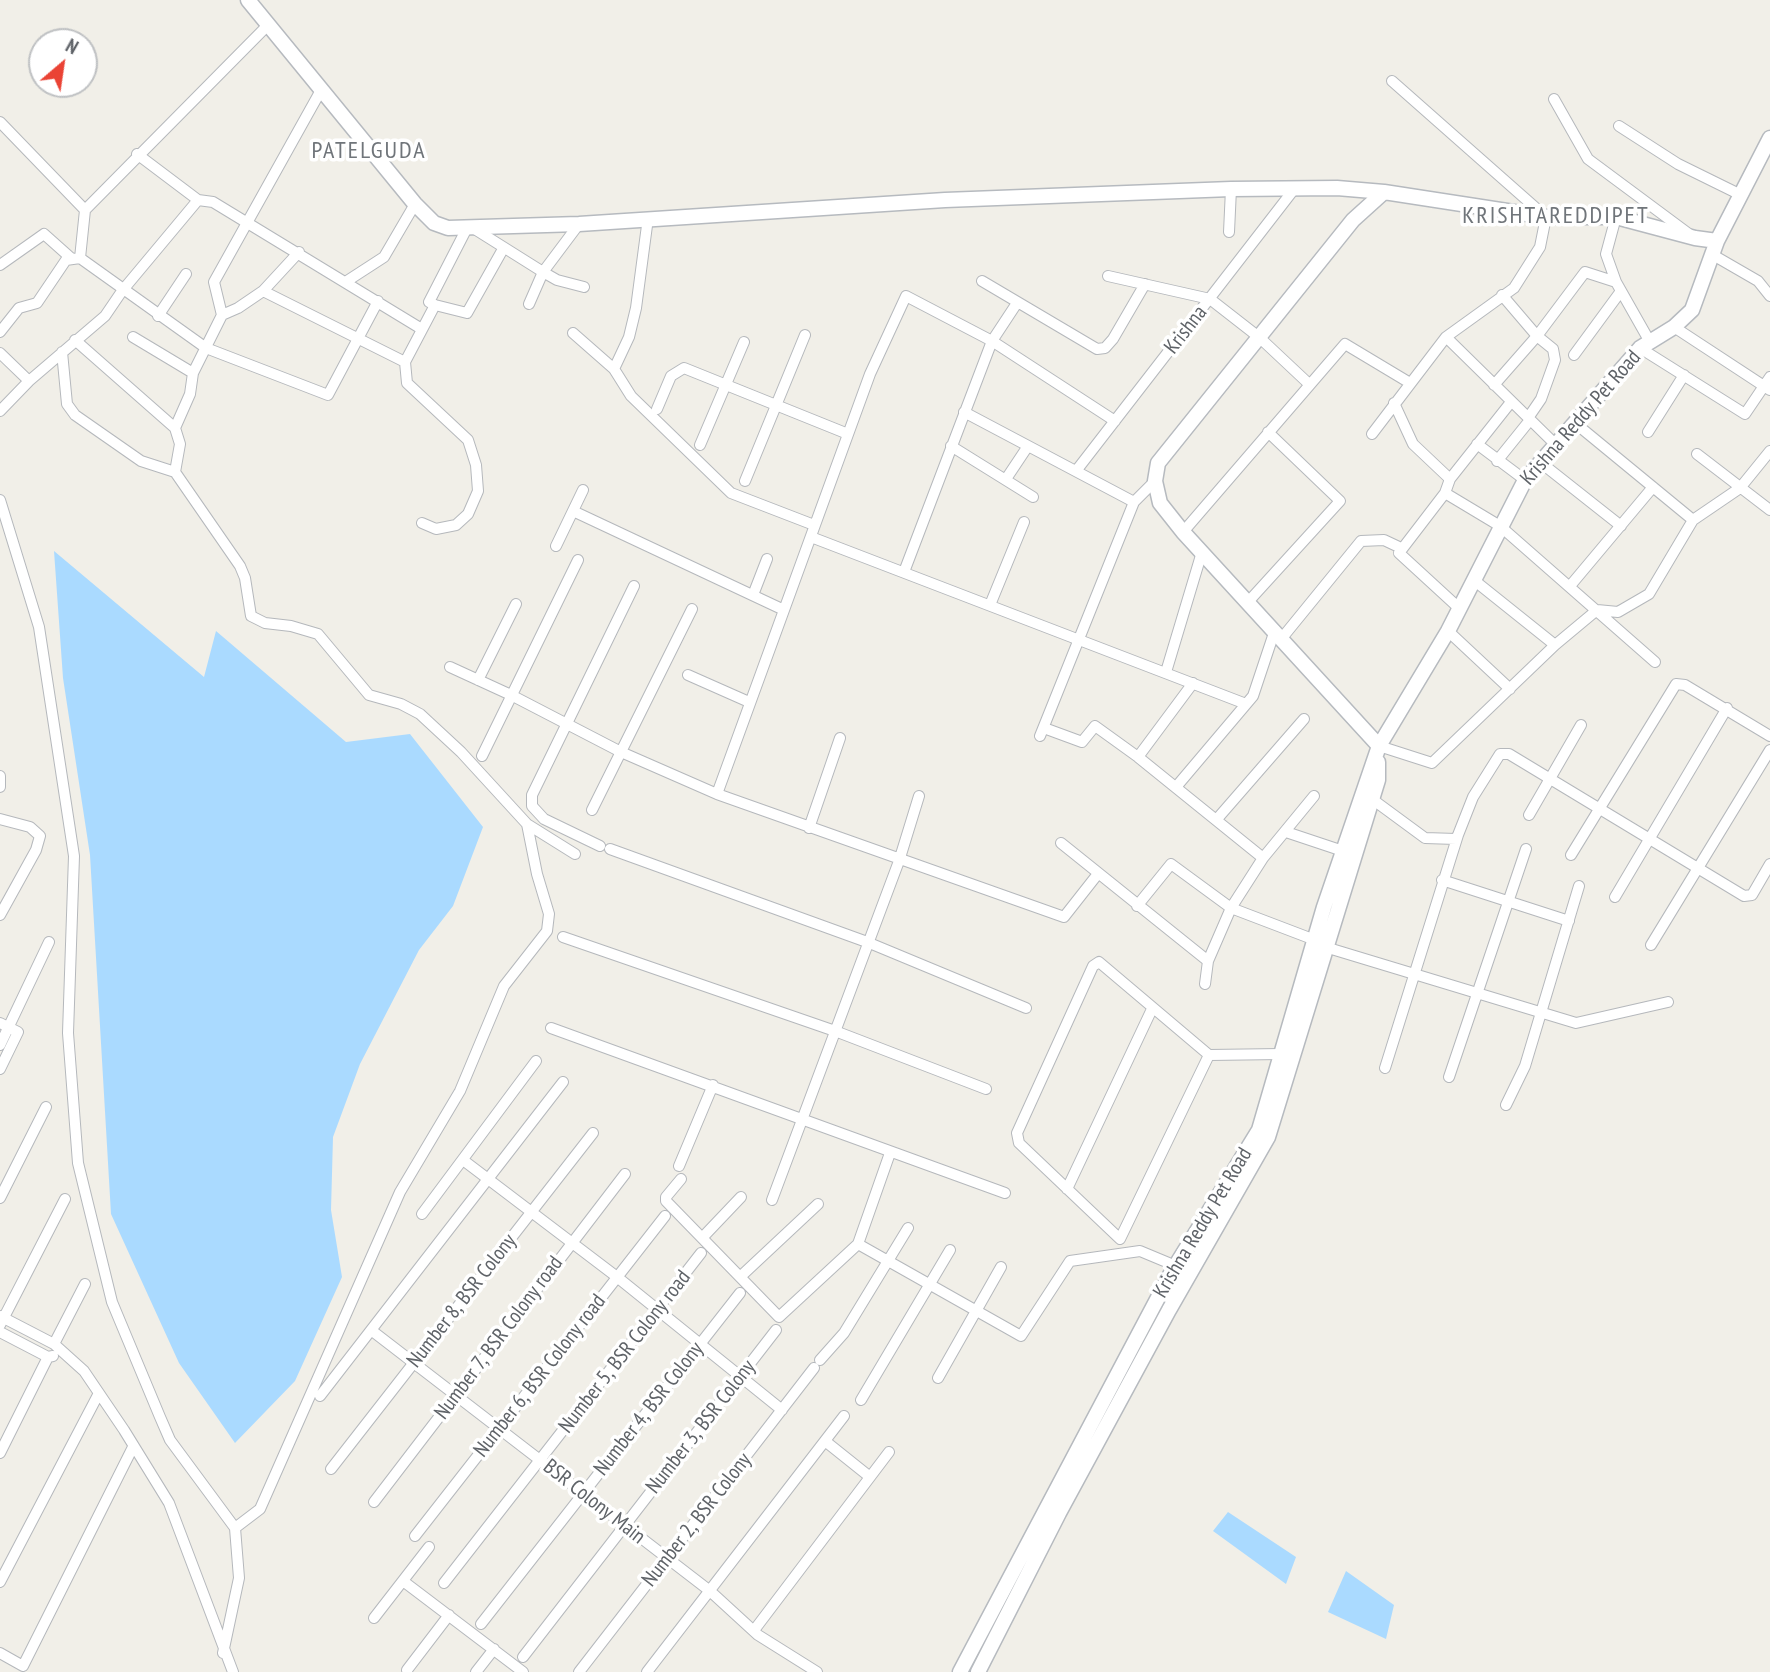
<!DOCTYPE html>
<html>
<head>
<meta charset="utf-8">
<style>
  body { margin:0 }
  #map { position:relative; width:1770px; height:1672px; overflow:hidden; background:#f1efe8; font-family:"PT Sans Narrow",sans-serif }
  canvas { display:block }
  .north { position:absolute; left:28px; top:28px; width:70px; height:70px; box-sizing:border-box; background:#fff; border:2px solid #bfc1c3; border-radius:50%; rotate:29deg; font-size:19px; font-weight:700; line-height:28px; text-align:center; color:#5f6368 }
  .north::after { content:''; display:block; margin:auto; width:24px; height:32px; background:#ea4335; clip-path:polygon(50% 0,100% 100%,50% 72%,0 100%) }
</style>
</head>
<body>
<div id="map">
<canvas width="1770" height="1672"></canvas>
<div class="north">N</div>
</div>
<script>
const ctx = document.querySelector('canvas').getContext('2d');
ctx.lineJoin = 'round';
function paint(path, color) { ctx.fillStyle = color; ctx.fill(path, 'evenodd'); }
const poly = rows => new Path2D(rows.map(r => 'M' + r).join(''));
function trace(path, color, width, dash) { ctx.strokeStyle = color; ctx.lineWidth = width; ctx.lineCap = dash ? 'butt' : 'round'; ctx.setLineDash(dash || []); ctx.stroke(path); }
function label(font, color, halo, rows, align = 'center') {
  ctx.font = font + ' "PT Sans Narrow",sans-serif'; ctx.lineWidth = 7; ctx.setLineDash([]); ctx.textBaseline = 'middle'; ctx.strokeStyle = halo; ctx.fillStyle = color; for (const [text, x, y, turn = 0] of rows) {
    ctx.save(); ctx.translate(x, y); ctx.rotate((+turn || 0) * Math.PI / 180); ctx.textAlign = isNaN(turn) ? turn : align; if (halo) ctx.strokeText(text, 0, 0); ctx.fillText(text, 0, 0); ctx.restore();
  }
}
paint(poly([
  [54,551,204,677,216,631,346,742,410,734,483,827,453,906,419,950,360,1064,333,1137,331,1210,342,1277,295,1381,235,1443,179,1363,111,1214,90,855,63,678],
  [1228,1512,1296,1557,1286,1584,1213,1531],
  [1346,1571,1394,1605,1386,1639,1328,1612]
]), '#aadaff');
const street = poly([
  [1554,99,1588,159,1689,234],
  [0,122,85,210],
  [1619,126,1678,164,1741,195],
  [137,154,198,200,213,202,420,328],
  [1616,217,1606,254,1616,282,1650,342],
  [579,224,543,272,557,280,584,287],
  [473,228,543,272,529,304],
  [1229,232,1231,189],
  [1713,255,1758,281,1770,296],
  [80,258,206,348,328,395,378,301],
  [0,265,44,234,72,259],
  [1108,276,1210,299,1260,338,1309,384],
  [347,281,384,257,415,204],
  [982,281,1097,349,1105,348,1113,339,1145,284],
  [263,291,405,362],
  [1502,295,1537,336,1553,349,1555,360,1541,399,1528,418],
  [435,305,467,313,503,249],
  [222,315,214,282,320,92],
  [158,316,186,274],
  [1674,327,1770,390],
  [0,332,19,308,37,303,66,260,80,258,85,210,268,25],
  [573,333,614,369,629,337,636,308,648,218],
  [133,337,193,373],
  [1446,337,1555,444],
  [75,340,175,428,180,444,175,472],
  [1640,348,1745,414,1770,377],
  [62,352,67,404,75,415,141,461,175,472,240,566,245,578,251,616,265,623,291,626,318,634,369,695,401,704,420,714,461,752,527,824,575,854],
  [0,353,29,381],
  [1574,355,1621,291],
  [614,369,631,396,731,493,814,525],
  [1494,385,1537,336,1585,272,1616,282],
  [1394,403,1413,444,1450,479,1445,493,1500,526,1655,662],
  [657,409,671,376,684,368,848,434],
  [0,411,29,381,105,316,122,291,198,200],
  [964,412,1134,502,1155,481],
  [1575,423,1693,520],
  [175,428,190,394,193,373,222,315,238,308,263,291,299,252],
  [1648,432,1684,375],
  [1372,434,1446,337,1514,288,1540,247,1546,217,1392,81],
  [1477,444,1525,480],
  [700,445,744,342],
  [951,446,1033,497],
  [1697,454,1770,510],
  [1497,461,1530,420],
  [1540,462,1621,526],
  [1076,471,1295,188],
  [1006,479,1028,446],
  [1450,479,1511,402],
  [745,481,805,335],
  [1445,493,1399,553,1460,609],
  [0,500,39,627,74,856,68,1033,78,1163,112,1302,160,1417,170,1440,235,1528,239,1578,223,1653],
  [573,511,784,610],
  [422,523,436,529,456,525,468,514,478,491,476,465,468,440,407,383,405,362,435,305,429,302,467,228],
  [1183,532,1345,344,1410,383],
  [811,537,1246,704],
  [556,546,583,490],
  [904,572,992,341,1017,303],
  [1475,581,1555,645],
  [1570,586,1653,487],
  [753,595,767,559],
  [1248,602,1340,501,1268,432],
  [990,605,1024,522],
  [1448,631,1510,689],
  [1282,638,1361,541,1384,540,1401,548],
  [450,667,511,695,621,752,717,794,1064,917,1097,875],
  [1166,672,1202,552],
  [688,675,749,702],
  [478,680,516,604],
  [1044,728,1082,742,1095,726,1138,757,1263,858,1314,796],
  [1040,736,1134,502],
  [1379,746,1432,763,1555,645,1597,610,1618,612,1649,594,1693,520,1740,488,1770,451],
  [482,756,578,560],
  [1138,757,1193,683],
  [0,776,0,787],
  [1176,787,1253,696,1275,630],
  [717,794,870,374,906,296,992,341,1115,421],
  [1372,799,1425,838,1456,839],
  [592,810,692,609],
  [1529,815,1581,725],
  [0,819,30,827,40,836,36,850,0,915],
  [1217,819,1304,719],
  [809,828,840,738],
  [1286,832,1343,851],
  [1061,843,1208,961,1231,908,1315,940],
  [600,846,544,819,532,806,532,795,634,586],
  [610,849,867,942,1026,1008],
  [1571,855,1676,684,1685,685,1770,736],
  [1442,880,1569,921],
  [1615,897,1727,708],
  [1137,906,1171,864,1231,908,1263,858],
  [563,937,835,1031,986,1089],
  [1651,945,1770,750],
  [1325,947,1576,1023,1668,1002],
  [1205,984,1208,961],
  [0,1023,18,1032,0,1069],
  [551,1028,1005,1193],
  [0,1045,49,942],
  [1209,1055,1120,1239,1019,1143,1017,1133,1093,966,1099,962,1209,1055,1281,1054],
  [1385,1068,1458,835,1473,797,1500,754,1509,754,1744,896,1752,895,1770,864],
  [1449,1077,1526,849],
  [1506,1105,1525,1066,1579,886],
  [463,1160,617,1277,782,1410],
  [679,1166,713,1085],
  [681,1179,666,1197,666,1201,779,1317,858,1244,1021,1336,1070,1261,1140,1251,1176,1266],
  [1067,1189,1152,1009],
  [0,1198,46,1107],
  [772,1200,899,861,919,796],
  [422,1214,536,1061],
  [702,1238,741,1197],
  [858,1244,890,1153],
  [740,1277,818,1204],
  [0,1316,54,1344,84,1371,124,1430,169,1503,233,1672],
  [0,1325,65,1199],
  [371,1330,710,1591,758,1635,817,1672],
  [0,1332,48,1357,53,1356],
  [54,1344,85,1284],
  [820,1360,844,1333,908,1228],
  [938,1378,1001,1267],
  [320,1396,563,1082],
  [861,1400,950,1250],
  [825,1441,870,1477],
  [0,1453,48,1357],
  [331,1469,593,1133],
  [374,1502,625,1174],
  [235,1528,260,1509,400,1192,460,1091,504,986,547,931,549,914,537,874,527,824],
  [415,1536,665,1216],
  [403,1581,523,1672],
  [0,1582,99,1393],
  [444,1583,701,1253],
  [374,1618,429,1547],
  [481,1624,740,1293],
  [755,1629,889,1452],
  [0,1653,23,1666,133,1447],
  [523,1657,776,1330],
  [407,1670,449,1615],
  [476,1672,494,1649],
  [579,1672,814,1368],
  [647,1672,844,1416]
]);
const secondary = poly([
  [248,0,415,204,434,223,448,228,579,224,945,200,1231,189,1337,188,1384,192,1546,217,1616,217,1695,238,1717,241],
  [1379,746,1183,532,1160,503,1155,481,1158,463,1353,220,1384,192],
  [960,1672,1170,1275,1259,1130,1324,907,1379,746,1448,631,1525,480,1640,348,1674,327,1692,310,1717,241,1770,138],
  [978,1672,1059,1513,1169,1310,1268,1137,1378,780,1378,762]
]);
trace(street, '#b5b8bc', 12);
trace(secondary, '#b6babf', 17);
trace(street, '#fff', 10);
trace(secondary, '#fff', 14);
label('21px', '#5f6368', '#fff', [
  ["Krishna",1186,330,-52],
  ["Krishna Reddy Pet Road",1581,418,-49],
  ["Krishna Reddy Pet Road",1203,1223,-59],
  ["Number 8, BSR Colony",462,1301,-52],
  ["Number 7, BSR Colony road",499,1338,-53],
  ["Number 5, BSR Colony road",625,1352,-52],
  ["Number 6, BSR Colony road",540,1376,-52],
  ["Number 4, BSR Colony",649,1409,-52],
  ["Number 3, BSR Colony",701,1427,-52],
  ["BSR Colony Main",594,1502,38],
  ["Number 2, BSR Colony",697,1520,-52]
]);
ctx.letterSpacing = '2px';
label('24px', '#70757a', '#fff', [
  ["PATELGUDA",369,151],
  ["KRISHTAREDDIPET",1556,216]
]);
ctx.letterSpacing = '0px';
</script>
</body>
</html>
